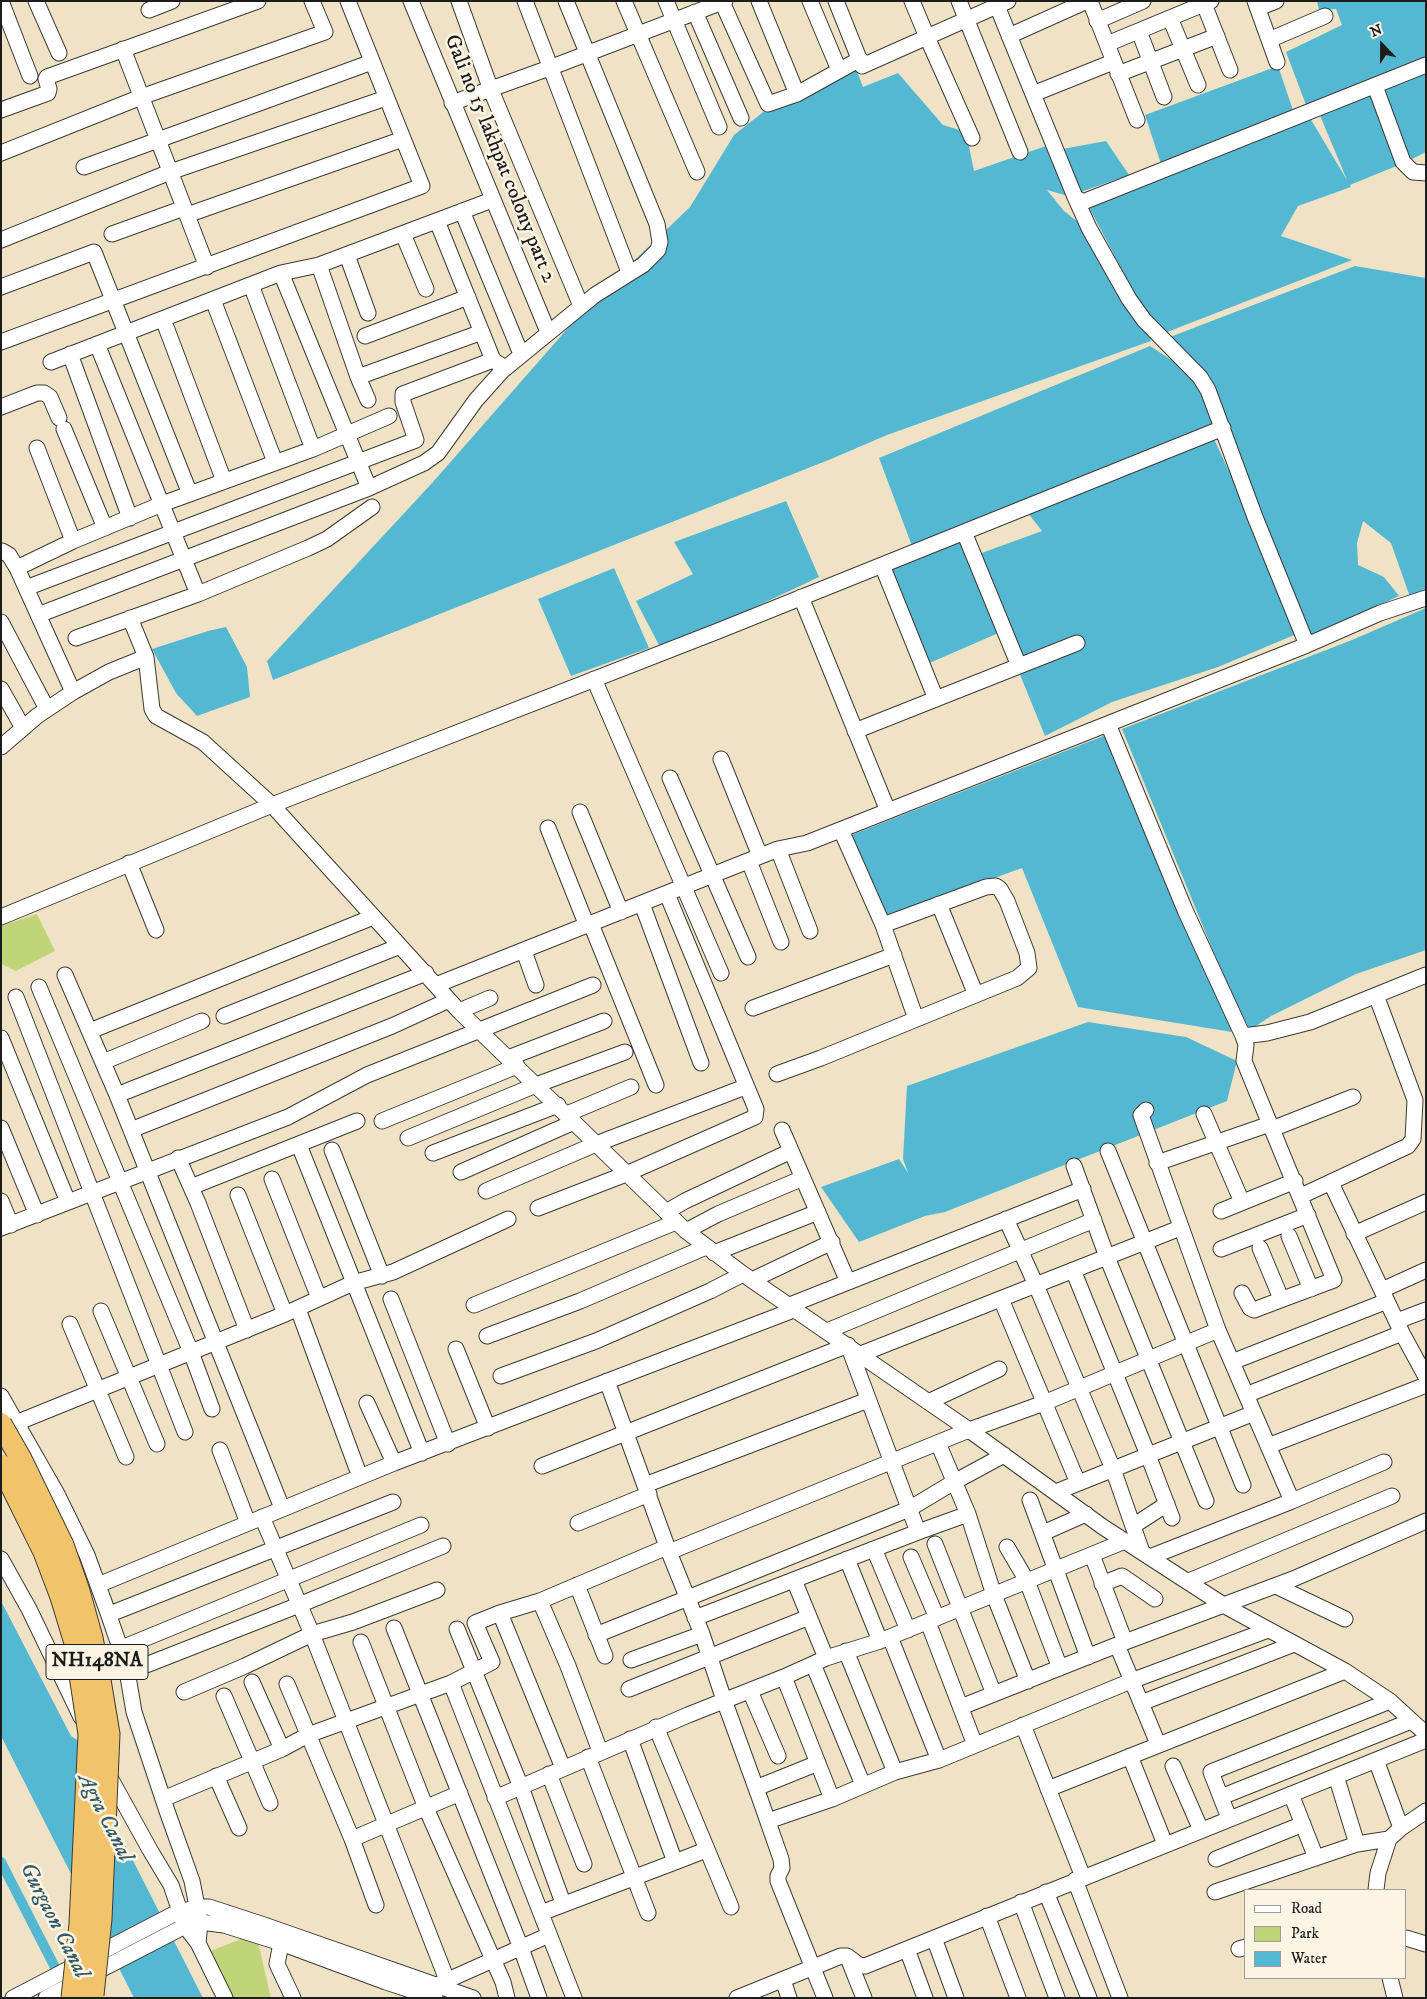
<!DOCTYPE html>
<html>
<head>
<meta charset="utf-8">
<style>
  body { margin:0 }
  #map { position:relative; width:1427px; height:1999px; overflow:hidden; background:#f0e3c5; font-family:"IM FELL DW Pica",serif }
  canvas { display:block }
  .frame { position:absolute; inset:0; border:2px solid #1c1c1c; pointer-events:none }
  .legend { position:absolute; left:1244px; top:1889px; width:162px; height:90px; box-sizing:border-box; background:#fcf5e5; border:1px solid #a29e95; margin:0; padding:6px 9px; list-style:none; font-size:15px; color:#1c1c1c }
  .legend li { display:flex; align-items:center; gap:10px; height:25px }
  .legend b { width:25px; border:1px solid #a29e95 }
  .north { position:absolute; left:1357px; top:20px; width:50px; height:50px; -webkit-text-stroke:4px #fcf5e5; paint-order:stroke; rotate:338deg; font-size:14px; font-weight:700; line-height:20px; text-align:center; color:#1c1c1c }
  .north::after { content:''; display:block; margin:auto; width:18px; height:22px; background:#1c1c1c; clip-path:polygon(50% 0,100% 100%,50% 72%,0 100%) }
</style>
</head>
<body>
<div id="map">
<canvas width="1427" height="1999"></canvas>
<div class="frame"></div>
<ul class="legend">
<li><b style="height:6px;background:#fff"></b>Road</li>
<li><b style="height:14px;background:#c0d579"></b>Park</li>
<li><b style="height:14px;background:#55b8d3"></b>Water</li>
</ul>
<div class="north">N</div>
</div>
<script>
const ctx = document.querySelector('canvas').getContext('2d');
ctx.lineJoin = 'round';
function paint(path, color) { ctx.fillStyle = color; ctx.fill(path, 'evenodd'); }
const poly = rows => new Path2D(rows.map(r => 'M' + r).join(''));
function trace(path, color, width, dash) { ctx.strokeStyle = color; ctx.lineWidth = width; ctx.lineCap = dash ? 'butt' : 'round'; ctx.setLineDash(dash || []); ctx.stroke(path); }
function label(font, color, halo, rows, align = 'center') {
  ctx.font = font + ' "IM FELL DW Pica",serif'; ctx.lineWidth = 5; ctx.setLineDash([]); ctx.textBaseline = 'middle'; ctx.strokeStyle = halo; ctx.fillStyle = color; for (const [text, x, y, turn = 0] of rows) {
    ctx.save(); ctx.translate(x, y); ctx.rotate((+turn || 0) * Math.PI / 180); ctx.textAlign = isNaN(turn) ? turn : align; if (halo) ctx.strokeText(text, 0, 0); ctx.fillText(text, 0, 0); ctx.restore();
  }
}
paint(poly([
  [37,914,55,951,16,971,1,964,1,926],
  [256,1933,271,1998,229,1998,206,1953]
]), '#c0d579');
paint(poly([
  [1317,1,1426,1,1426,57,1306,105,1286,52,1342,25,1336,9,1319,10],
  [1278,66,1295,116,1161,164,1145,115],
  [856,69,863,87,898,73,943,125,966,132,974,171,1046,146,1068,196,1047,190,1064,211,1083,226,1145,324,1151,341,887,435,831,459,273,680,267,661,433,482,589,304,690,207,734,135,772,105],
  [1426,70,1426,152,1406,162,1350,185,1351,187,1298,206,1281,236,1352,260,1157,336,1083,196,1310,118,1347,180,1319,113],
  [1106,141,1129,175,1078,193,1057,150],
  [1355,266,1426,278,1426,594,1410,597,1391,543,1363,521,1357,543,1358,565,1384,577,1399,596,1307,638,1216,422,1063,486,1214,439,1260,538,1299,633,1218,667,1112,702,1045,736,1012,655,979,554,1042,531,1020,503,912,546,879,458,1150,346,1190,372,1170,337],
  [786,501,819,577,717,625,660,647,636,601,693,574,674,542],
  [965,536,1003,631,925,665,889,566],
  [614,568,649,648,571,676,538,599],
  [1426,608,1426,950,1356,974,1271,1016,1250,1030,1230,992,1122,729,1352,640],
  [226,627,247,667,250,697,197,716,176,693,152,649,208,631],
  [1106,735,1232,1032,1078,1007,1022,868,878,920,849,836],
  [1088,1022,1186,1037,1237,1061,1227,1101,945,1212,925,1216,859,1242,821,1187,899,1159,908,1173,903,1159,907,1086],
  [1,1601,71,1736,77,1740,97,1780,93,1782,203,1998,134,1998,128,1986,1,1736]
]), '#55b8d3');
trace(poly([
  [1,1862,61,1979]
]), '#55b8d3', 10);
const minor = poly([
  [1,1,30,76],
  [36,1,59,53],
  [411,1,548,332],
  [459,1,491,90,581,306],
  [525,1,629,272],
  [624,1,697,172],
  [666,1,719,127],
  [759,1,797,94],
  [810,1,839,70],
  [836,1,862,66,1008,1],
  [912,1,927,37,972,138],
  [959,1,1020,152],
  [995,1,1075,197,1083,202,1426,65],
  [1090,1,1137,120],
  [1255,1,1277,62],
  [722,2,768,104,797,94,860,59],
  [1204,4,1230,70],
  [1258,8,1276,1],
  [149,10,172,1],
  [695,12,741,118],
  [1170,18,1198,85],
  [1097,21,1143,1],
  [1139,31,1164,97],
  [1009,36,1087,1],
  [1269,40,1325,16],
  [1107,44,1211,1],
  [123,49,207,267],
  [1118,74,1217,36],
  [1375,86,1403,162,1413,172,1426,173],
  [1033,94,1113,62],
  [452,103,552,67,725,1],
  [1,110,48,93,49,89,46,79,47,77,258,1],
  [1,153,141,97,325,32,312,1],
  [84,167,372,62],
  [1075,197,1089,228,1129,299,1144,320,1200,377,1208,390,1255,517,1307,645],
  [462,211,521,354],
  [187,215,403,139],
  [437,221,493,360],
  [112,234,184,208],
  [403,234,426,289],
  [1,240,170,172,386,98],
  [347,255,368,313],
  [319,265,358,377,368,400],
  [281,273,369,488],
  [251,285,313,449],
  [1,287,94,252,190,494],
  [213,300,275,462],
  [163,319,224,481],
  [365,336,468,297],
  [1,342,422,186,348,1],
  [97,344,198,594],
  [70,354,130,518],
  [51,362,281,273,319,265,492,200],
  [358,377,482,332],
  [1,407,37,393,44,393,50,397,59,418],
  [64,429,105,528],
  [37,448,73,541],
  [964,532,1019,666],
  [2,551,9,555,17,568,73,692],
  [882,565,936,699],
  [17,568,73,541,162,504,313,449,389,416],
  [26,588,416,440,403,402,403,394,493,360,505,368],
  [801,597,888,811,1307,645,1380,613,1426,598],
  [38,615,369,488,424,463,438,453,476,400,502,371,595,295,643,265,658,250,660,242,657,224,566,1],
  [130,618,146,657,152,709,156,716,203,742,272,805,459,1011,686,1231,743,1274,969,1430,1103,1527,1225,1606,1345,1671,1390,1701,1426,1734],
  [1,622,47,709],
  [76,638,198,594,308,548,327,539,372,507],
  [594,679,721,973],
  [1,689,23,728],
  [1108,724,1185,910,1243,1036,1246,1045,1244,1061,1334,1280,1283,1299,1280,1296,1260,1248],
  [855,731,1077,643],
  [1,747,37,716,73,692,109,672,146,657],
  [721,759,760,856],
  [670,778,748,957],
  [580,812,621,912],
  [548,828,587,926],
  [841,830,883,925,916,1019],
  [778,849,810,931],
  [749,861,781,942],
  [129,863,156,930],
  [642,904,701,1063],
  [939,904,976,995],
  [1,917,272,805,718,631,1223,428],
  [591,924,656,1085],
  [524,951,536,985],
  [65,975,117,1095,282,1508],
  [436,985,778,849,807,843,888,811],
  [39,987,191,1352,212,1409],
  [16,997,185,1432],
  [753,1008,894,955],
  [459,1011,490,998],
  [224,1016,400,946],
  [90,1031,373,917],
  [1243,1036,1267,1033,1310,1022,1426,975],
  [1,1038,68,1202],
  [508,1058,604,1021],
  [103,1062,202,1021],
  [777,1074,821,1058,1017,978,1029,968,1027,953,1007,901,1000,889,996,886,986,887,883,925],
  [117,1095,426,973],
  [1146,1110,1141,1115,1142,1118,1218,1330,1292,1501],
  [567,1114,631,1087],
  [1204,1114,1242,1202],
  [382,1121,517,1066],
  [1,1128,37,1215],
  [1272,1129,1353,1097],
  [131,1130,392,1026,449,1000],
  [782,1130,848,1282],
  [408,1138,536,1085,625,1052],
  [299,1145,422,1453],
  [332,1150,382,1276],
  [1108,1151,1243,1485],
  [433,1153,558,1105],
  [178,1158,198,1203,247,1330],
  [1157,1163,1270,1124],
  [1074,1166,1107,1257,1206,1501],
  [461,1172,574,1122],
  [272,1179,319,1298],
  [1331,1183,1402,1333,1426,1377],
  [191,1187,357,1121],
  [486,1191,596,1144,745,1087],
  [238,1195,285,1314],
  [1301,1196,1408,1146,1413,1139,1415,1100,1376,995],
  [1,1201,11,1225],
  [538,1208,626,1174,755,1117,756,1109,667,894],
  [1221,1211,1295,1181],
  [666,1212,685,1201,791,1151],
  [1006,1219,1036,1285,1113,1469,1142,1552],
  [1,1228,288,1117,367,1075,593,985],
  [686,1231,718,1214,803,1178],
  [1354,1234,1426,1202],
  [1289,1236,1311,1289],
  [1221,1249,1308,1215],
  [714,1253,818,1212],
  [1073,1270,1148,1455,1172,1518],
  [752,1280,832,1242],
  [1382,1290,1426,1270],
  [1242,1293,1250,1308,1254,1310,1283,1299],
  [391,1299,448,1444],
  [1001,1299,1078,1483],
  [474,1305,676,1222],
  [790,1305,1083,1189],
  [298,1309,360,1477],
  [101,1311,157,1444],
  [1397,1321,1426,1310],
  [70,1324,126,1457],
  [827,1331,1094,1220],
  [487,1336,580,1301,706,1247],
  [456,1349,488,1428],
  [861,1354,1180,1228],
  [1232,1362,1387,1301],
  [501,1376,596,1341,710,1291,743,1274],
  [607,1381,669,1552,702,1634,724,1700,760,1799,781,1859,782,1868,778,1876,778,1881,825,1998],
  [1246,1395,1402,1333],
  [1,1396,57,1494,87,1555,107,1610,126,1665,134,1712,167,1811,192,1881,200,1922,198,1943],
  [928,1402,999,1369],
  [367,1403,394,1463],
  [16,1423,285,1314,353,1283,393,1272,508,1219],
  [938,1443,968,1514,994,1595,1028,1681],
  [1268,1446,1426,1385],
  [220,1450,248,1523],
  [542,1466,848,1345],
  [645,1485,868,1400],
  [1056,1492,1254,1413],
  [1030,1500,1088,1657],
  [262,1517,312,1634,447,1980],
  [578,1523,649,1494],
  [1133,1526,1167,1504],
  [918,1532,968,1514],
  [1043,1533,1086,1514],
  [935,1544,994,1694],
  [1007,1547,1027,1581,1060,1668],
  [874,1549,908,1630],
  [669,1552,969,1430,1044,1403,1218,1330],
  [1092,1555,1125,1642],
  [911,1557,937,1618],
  [1150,1557,1292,1501,1384,1462],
  [1,1559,29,1609,81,1717],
  [847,1559,880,1641],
  [794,1580,826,1658],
  [1189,1581,1392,1496],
  [1102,1584,1122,1576,1155,1599],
  [98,1585,394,1463,796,1309],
  [577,1585,605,1656],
  [1276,1586,1345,1619],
  [540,1601,568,1666,600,1751],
  [115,1612,393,1502],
  [500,1613,563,1768],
  [695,1618,918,1532,848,1345],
  [928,1622,975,1745],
  [394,1628,521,1948,539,1998],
  [457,1629,521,1787,563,1903],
  [596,1635,909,1509,954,1482,1004,1455],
  [890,1637,939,1760],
  [361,1642,426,1808,503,1982,507,1998],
  [129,1645,421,1525],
  [1117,1645,1158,1744],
  [846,1651,895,1772],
  [631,1660,702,1634],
  [813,1664,863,1785],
  [146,1665,299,1605,443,1546],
  [784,1677,832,1799],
  [252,1682,282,1749],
  [451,1683,574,1998],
  [287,1684,352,1839,376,1905],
  [629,1689,809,1617],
  [750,1691,778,1756],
  [184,1692,245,1666,312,1634,353,1622,437,1590],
  [224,1696,270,1803],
  [1141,1703,1294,1644],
  [961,1707,1117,1645,1293,1579,1426,1521],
  [1023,1725,1083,1877],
  [656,1727,731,1907],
  [630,1739,675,1862,706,1850],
  [1130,1756,1165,1844],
  [588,1757,648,1913],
  [1376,1760,1401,1828],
  [1173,1766,1201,1830],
  [108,1774,150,1850,171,1885,185,1926,198,1943,225,1998],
  [549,1774,584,1864],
  [216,1776,239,1828],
  [1336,1776,1357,1844],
  [756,1788,818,1763],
  [1048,1789,1345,1671],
  [1291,1794,1316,1858],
  [1221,1797,1411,1721],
  [495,1798,688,1715,784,1677,826,1658,880,1641,1125,1541],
  [163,1799,282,1749,308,1735,451,1683,492,1662,475,1623,500,1613,540,1601,667,1547],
  [1229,1818,1211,1772,1390,1701],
  [768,1821,832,1799,895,1772,939,1760,1131,1681,1268,1630],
  [352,1839,460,1793],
  [1216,1859,1303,1824],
  [1075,1880,1120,1998],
  [1376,1890,1378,1873,1389,1839,1401,1828,1426,1811],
  [1046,1892,1089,1998],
  [1215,1892,1357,1844,1389,1839],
  [1021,1902,1057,1998],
  [541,1913,675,1862],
  [987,1916,1018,1998],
  [934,1938,956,1998],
  [1406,1938,1426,1944],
  [281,1943,277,1964,293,1998],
  [907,1949,925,1998],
  [1239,1949,1246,1947],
  [848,1958,864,1998],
  [1390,1978,1395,1998],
  [783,1980,789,1998],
  [439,1984,549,1935],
  [13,1998,172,1915,197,1907,209,1907,264,1925,473,1998],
  [46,1998,185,1926,200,1922,224,1925,281,1943,386,1982,435,1998],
  [737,1998,841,1956,847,1956,859,1965,865,1966,1426,1740]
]);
trace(minor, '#3c3a35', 17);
trace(minor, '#fff', 15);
const highwayBridge = poly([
  [1,1424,21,1459,63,1545,79,1591,92,1638,100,1680,109,1734,101,1919,93,1995],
  [1,1465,44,1552,61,1597,75,1643,89,1734,80,1924,72,1998]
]);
trace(highwayBridge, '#3c3a35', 23, []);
trace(highwayBridge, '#f1c36a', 21);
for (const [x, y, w] of [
  [97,1662,102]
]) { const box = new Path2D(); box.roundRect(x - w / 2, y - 17.5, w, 35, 4); ctx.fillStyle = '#fcf5e5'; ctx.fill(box); trace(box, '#1c1c1c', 1); }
label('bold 20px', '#1c1c1c', null, [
  ["NH148NA",97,1662]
]);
label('21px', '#1c1c1c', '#fcf5e5', [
  ["Gali no 15 lakhpat colony part 2",499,159,68]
]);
label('italic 22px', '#335a65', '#fcf5e5', [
  ["Agra Canal",104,1818,63],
  ["Gurgaon Canal",53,1921,63]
]);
</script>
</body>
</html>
